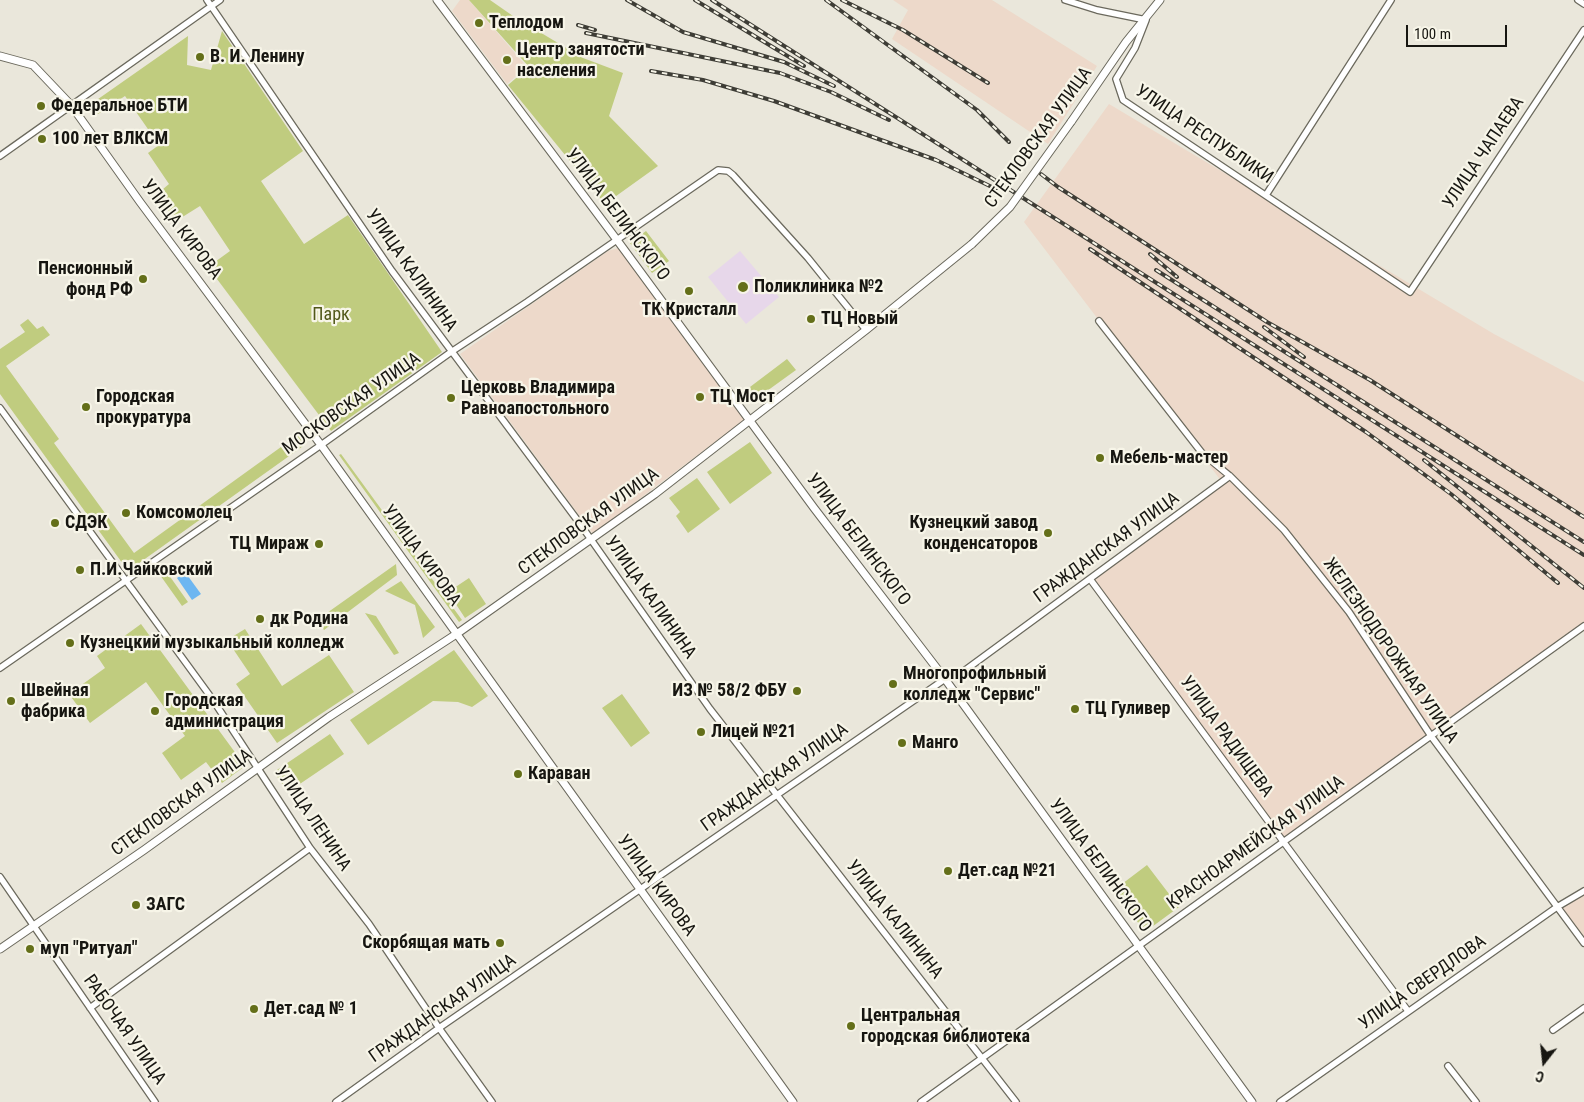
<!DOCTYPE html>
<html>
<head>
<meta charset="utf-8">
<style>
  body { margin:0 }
  #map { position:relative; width:1584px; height:1102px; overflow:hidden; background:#eae7db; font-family:"Roboto Condensed",sans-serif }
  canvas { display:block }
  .north { position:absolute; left:1519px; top:1037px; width:50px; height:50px; -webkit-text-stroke:4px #f7f5e8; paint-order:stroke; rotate:196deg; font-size:14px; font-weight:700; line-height:20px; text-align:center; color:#171611 }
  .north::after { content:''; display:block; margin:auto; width:18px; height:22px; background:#171611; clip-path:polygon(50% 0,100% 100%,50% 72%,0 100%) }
  .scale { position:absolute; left:1406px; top:25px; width:101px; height:22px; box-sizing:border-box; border:2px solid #171611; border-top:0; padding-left:6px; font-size:15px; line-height:18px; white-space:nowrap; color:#171611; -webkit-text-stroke:4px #f7f5e8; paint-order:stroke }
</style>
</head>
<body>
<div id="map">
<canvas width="1584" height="1102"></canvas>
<div class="north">С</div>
<div class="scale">100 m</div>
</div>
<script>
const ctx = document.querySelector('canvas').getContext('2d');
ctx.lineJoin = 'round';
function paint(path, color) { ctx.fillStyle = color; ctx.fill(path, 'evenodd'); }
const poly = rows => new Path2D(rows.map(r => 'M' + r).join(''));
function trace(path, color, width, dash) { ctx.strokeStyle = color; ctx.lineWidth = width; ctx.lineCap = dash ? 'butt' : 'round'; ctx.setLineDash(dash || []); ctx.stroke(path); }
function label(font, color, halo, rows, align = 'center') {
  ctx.font = font + ' "Roboto Condensed",sans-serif'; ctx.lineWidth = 4.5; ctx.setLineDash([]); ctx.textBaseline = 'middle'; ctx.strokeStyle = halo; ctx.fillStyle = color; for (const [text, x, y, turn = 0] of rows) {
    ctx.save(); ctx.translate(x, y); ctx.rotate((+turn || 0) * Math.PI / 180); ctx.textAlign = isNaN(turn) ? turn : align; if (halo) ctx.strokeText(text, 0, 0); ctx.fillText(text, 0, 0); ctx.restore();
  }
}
paint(poly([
  [460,0,469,0,527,67,507,84,452,11],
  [893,0,992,0,1097,66,1048,144,892,39,908,10],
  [1109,104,1494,334,1584,382,1584,624,1286,840,1091,580,1222,482,1024,222],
  [618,248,744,420,593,534,460,354,608,251],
  [1584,892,1584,937,1562,907]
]), '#edd9ca');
paint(poly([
  [740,251,779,297,746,324,708,277]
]), '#e7d7ea');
paint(poly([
  [469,0,490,0,513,16,583,58,623,73,609,116,658,166,605,204,508,85,529,67],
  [222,31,303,151,261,181,304,244,348,215,442,352,331,431,208,267,230,251,200,206,176,221,156,195,169,184,148,153,159,145,125,96,98,114,91,104,188,36,187,65,211,70],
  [646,231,669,261,652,273,630,243],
  [28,319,37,329,43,326,50,335,6,366,59,439,54,443,134,553,299,434,306,444,128,571,0,394,0,349,25,332,20,325],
  [787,359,796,370,760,396,754,396,746,390],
  [750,442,772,473,730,504,707,472],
  [341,454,462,620,459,622,339,455],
  [697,478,720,509,688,533,676,516,680,512,669,498],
  [396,564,397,575,324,630,317,620],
  [166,571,188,602,182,606,160,575],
  [469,578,486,604,465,618,448,592],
  [401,581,435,627,423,638,415,605,385,591],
  [365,613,376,616,399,653,394,655],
  [141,624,245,766,222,783,206,762,181,780,162,753,185,736,146,682,90,723,69,694,105,668,97,656],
  [245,629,282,686,329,655,354,692,277,743,236,684,250,674,227,640],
  [454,650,488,696,472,707,458,702,433,701,368,745,350,720],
  [622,694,650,733,631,747,602,708],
  [330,734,344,754,288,792,274,772],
  [1147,865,1179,907,1145,932,1114,890]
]), '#c0cc7f');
paint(poly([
  [185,572,201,594,192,600,177,578]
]), '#6db6f1');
const minor = poly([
  [207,0,392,271,578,521,710,709,1016,1102],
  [1065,0,1097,10,1146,20,1135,48,1116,79,1123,100,1410,292,1584,30],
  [1578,0,1584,4],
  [0,156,220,0],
  [1266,195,1391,0],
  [1099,321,1202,453,1230,476,1284,530,1349,612,1431,736,1584,943],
  [0,408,213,700,310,848,369,924,439,1028,492,1102],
  [1090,579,1408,1011],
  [0,668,321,445,451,352,527,302,718,170,728,171,733,175,808,258,866,330],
  [0,877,155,1102],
  [90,1008,310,848],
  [1553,1030,1584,1008],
  [1448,1066,1476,1102],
  [336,1102,439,1028,945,679,964,671,1230,476],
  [921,1102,1584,626],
  [1280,1102,1557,907,1584,891]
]);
const tertiary = poly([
  [437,0,617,240,814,508,945,679,1252,1102],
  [0,56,33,65,71,105,140,202,321,445,793,1102],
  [1071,122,1126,42,1160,0],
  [0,949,144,850,329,717,458,633,655,494,866,330,972,244]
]);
trace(minor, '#6b695d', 8);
trace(tertiary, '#6b695d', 9);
trace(minor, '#fff', 5.5);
trace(tertiary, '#fff', 7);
const rail = poly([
  [627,0,683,32,784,62,834,86],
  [695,0,804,66],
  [712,0,1584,555],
  [826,0,977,110,1009,142],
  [842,0,903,30,988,83],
  [578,25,595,30],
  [586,33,780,73,831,92,889,120],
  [651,71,703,80,774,101,936,160,996,189],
  [1041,174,1058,187,1267,322,1370,380,1584,517],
  [1090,249,1366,432,1451,494,1558,583],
  [1150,254,1177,277],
  [1156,270,1584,542],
  [1264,327,1304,357],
  [1424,460,1584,588]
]);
trace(rail, '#3e3d36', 4);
trace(rail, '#f7f5e8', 2, [5.5]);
const tertiaryBridge = poly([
  [972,244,1010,207,1071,122]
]);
trace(tertiaryBridge, '#6b695d', 9, []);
trace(tertiaryBridge, '#fff', 7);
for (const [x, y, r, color] of [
  [479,23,5,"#646f19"],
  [200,57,5,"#646f19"],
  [507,60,5,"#646f19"],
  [41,106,5,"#646f19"],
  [42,139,5,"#646f19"],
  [143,279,5,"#646f19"],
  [743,287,6,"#646f19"],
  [689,291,5,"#646f19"],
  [811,319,5,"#646f19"],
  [700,397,5,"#646f19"],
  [451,398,5,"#646f19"],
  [86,407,5,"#646f19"],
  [1100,458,5,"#646f19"],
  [126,513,5,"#646f19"],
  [55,523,5,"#646f19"],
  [1048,533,5,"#646f19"],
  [319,544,5,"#646f19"],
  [80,570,5,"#646f19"],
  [260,619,5,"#646f19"],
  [70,643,5,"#646f19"],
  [893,684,5,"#646f19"],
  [797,691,5,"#646f19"],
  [11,701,5,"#646f19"],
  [1075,709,5,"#646f19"],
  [155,711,5,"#646f19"],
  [701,732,5,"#646f19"],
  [902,743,5,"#646f19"],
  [518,774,5,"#646f19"],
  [948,871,5,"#646f19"],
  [136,905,5,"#646f19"],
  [500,943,5,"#646f19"],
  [30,949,5,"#646f19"],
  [254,1009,5,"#646f19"],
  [851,1026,5,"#646f19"]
]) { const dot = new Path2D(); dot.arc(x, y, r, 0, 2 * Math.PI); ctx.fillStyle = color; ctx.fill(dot); trace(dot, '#f7f5e8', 2); }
label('bold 18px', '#171611', '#f7f5e8', [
  ["Теплодом",489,23],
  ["Центр занятости",517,50],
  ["населения",517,71],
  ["В. И. Ленину",210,57],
  ["Федеральное БТИ",51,106],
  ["100 лет ВЛКСМ",52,139],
  ["Пенсионный",133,269,"right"],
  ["фонд РФ",133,290,"right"],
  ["Поликлиника №2",754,287],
  ["ТК Кристалл",689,310,"center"],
  ["ТЦ Новый",821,319],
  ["Церковь Владимира",461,388],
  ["Равноапостольного",461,409],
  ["Городская",96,397],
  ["прокуратура",96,418],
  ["ТЦ Мост",710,397],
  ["Мебель-мастер",1110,458],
  ["Комсомолец",136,513],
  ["СДЭК",65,523],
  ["Кузнецкий завод",1038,523,"right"],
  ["конденсаторов",1038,544,"right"],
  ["ТЦ Мираж",309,544,"right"],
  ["П.И.Чайковский",90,570],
  ["дк Родина",270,619],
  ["Кузнецкий музыкальный колледж",80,643],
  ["Многопрофильный",903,674],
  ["колледж \"Сервис\"",903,695],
  ["Швейная",21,691],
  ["фабрика",21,712],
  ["ИЗ № 58/2 ФБУ",787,691,"right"],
  ["Городская",165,701],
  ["администрация",165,722],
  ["ТЦ Гуливер",1085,709],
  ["Лицей №21",711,732],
  ["Манго",912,743],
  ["Караван",528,774],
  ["Дет.сад №21",958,871],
  ["ЗАГС",146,905],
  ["Скорбящая мать",490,943,"right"],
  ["муп \"Ритуал\"",40,949],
  ["Дет.сад № 1",264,1009],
  ["Центральная",861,1016],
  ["городская библиотека",861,1037]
], 'left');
label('18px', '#171611', '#f7f5e8', [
  ["УЛИЦА РЕСПУБЛИКИ",1204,135,34],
  ["СТЕКЛОВСКАЯ УЛИЦА",1039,138,-54],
  ["УЛИЦА ЧАПАЕВА",1484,153,-56],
  ["УЛИЦА БЕЛИНСКОГО",617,215,53],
  ["УЛИЦА КИРОВА",181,230,53],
  ["УЛИЦА КАЛИНИНА",411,271,55],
  ["МОСКОВСКАЯ УЛИЦА",352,404,-35],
  ["СТЕКЛОВСКАЯ УЛИЦА",589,522,-36],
  ["УЛИЦА БЕЛИНСКОГО",858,540,53],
  ["ГРАЖДАНСКАЯ УЛИЦА",1107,548,-36],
  ["УЛИЦА КИРОВА",421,556,54],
  ["УЛИЦА КАЛИНИНА",650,598,55],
  ["ЖЕЛЕЗНОДОРОЖНАЯ УЛИЦА",1390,651,55],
  ["УЛИЦА РАДИЩЕВА",1226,737,54],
  ["ГРАЖДАНСКАЯ УЛИЦА",775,778,-35],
  ["СТЕКЛОВСКАЯ УЛИЦА",182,803,-36],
  ["УЛИЦА ЛЕНИНА",312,819,56],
  ["КРАСНОАРМЕЙСКАЯ УЛИЦА",1256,843,-36],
  ["УЛИЦА БЕЛИНСКОГО",1100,866,54],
  ["УЛИЦА КИРОВА",656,886,54],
  ["УЛИЦА КАЛИНИНА",894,920,52],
  ["УЛИЦА СВЕРДЛОВА",1423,983,-35],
  ["ГРАЖДАНСКАЯ УЛИЦА",443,1009,-35],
  ["РАБОЧАЯ УЛИЦА",124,1030,55]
]);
label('18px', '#515819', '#f7f5e8', [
  ["Парк",331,315]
]);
</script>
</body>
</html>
